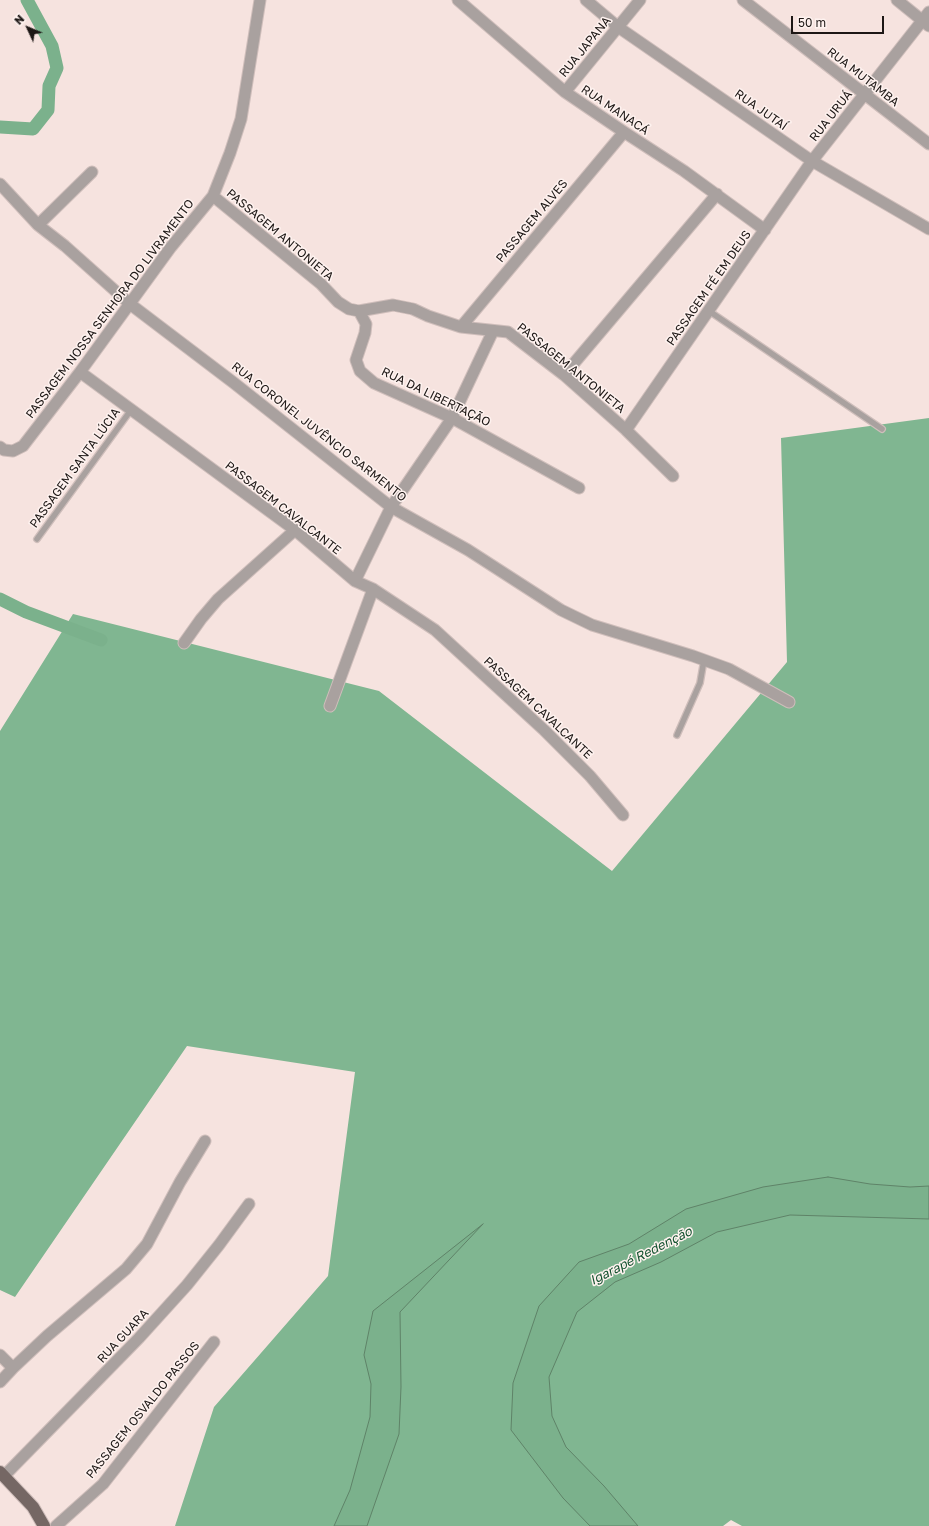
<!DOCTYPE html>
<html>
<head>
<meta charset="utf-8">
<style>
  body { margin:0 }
  #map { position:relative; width:929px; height:1526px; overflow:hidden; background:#f6e3df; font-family:"Golos Text",sans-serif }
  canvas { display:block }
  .north { position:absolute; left:8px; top:8px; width:40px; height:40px; -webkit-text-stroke:3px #fef2ef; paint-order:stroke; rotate:314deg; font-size:11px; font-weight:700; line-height:16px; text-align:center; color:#1d1715 }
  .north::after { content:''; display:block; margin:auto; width:14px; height:18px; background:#1d1715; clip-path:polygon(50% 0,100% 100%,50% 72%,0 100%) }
  .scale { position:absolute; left:791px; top:16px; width:93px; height:18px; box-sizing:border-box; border:2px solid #1d1715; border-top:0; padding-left:5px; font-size:12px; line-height:14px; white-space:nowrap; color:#1d1715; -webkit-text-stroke:3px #fef2ef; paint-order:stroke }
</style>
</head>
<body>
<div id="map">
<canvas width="929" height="1526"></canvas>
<div class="north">N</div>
<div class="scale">50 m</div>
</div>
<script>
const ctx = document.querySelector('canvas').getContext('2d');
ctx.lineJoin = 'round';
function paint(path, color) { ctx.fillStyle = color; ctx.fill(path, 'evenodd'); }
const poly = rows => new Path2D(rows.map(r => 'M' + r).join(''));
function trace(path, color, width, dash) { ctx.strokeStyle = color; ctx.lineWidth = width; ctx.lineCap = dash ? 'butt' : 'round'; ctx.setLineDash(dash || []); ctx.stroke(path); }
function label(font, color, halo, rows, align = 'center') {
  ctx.font = font + ' "Golos Text",sans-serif'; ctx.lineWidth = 3; ctx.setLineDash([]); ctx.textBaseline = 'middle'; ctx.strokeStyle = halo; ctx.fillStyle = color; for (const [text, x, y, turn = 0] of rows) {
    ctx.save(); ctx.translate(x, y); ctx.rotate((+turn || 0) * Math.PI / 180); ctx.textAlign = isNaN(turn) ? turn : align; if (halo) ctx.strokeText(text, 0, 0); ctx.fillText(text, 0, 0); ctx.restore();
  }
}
paint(poly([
  [929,418,929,1526,742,1526,731,1520,723,1526,175,1526,214,1407,328,1276,355,1072,187,1046,15,1297,0,1290,0,731,73,614,379,691,612,871,787,662,781,438]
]), '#80b691');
const water = poly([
  [828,1177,870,1184,910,1187,929,1186,929,1219,790,1215,717,1232,661,1262,615,1282,577,1312,549,1377,552,1416,566,1447,604,1486,638,1526,590,1526,563,1498,511,1430,513,1383,539,1306,579,1262,629,1244,686,1209,763,1187,828,1177],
  [483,1224,400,1312,401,1387,399,1434,367,1526,334,1526,350,1490,370,1417,371,1384,364,1355,373,1311,483,1224]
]);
paint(water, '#7bb18c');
trace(water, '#5f8368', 1);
trace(poly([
  [0,127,33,129,48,110,49,86,57,68,52,46,27,0],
  [0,599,26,612,101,640]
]), '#7bb18c', 13);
const lane = poly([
  [709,311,882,429],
  [37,539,131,410],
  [677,735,700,683,704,660]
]);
const street = poly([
  [458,0,565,92,624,132,684,171,765,230],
  [586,0,618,27,812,161,929,229],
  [743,0,929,144],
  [897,0,929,26],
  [565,92,640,0],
  [0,184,38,225,65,246,130,304,234,383,391,507,468,550,561,610,592,625,693,656,729,669,789,702],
  [213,196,321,284,338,302,349,309,359,311,393,305,413,309,428,316,461,327,508,332,564,375,626,430,673,476],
  [38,225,92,172],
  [359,311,366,324,365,333,356,360,360,371,374,383,452,418,579,488],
  [461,327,624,132],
  [80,372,295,530,355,581,373,589,435,630,544,730,590,776,623,815],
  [564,375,717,194],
  [626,430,812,161,929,12],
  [0,447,4,450,13,451,23,446,80,372,171,247,213,196,230,153,241,119,260,0],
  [355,581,391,507,452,418,493,331],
  [184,643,201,619,218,599,295,530],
  [330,706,373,589],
  [0,1355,13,1368],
  [0,1382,13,1368,47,1336,126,1269,147,1244,180,1182,205,1141],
  [5,1475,139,1338,187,1285,219,1245,249,1204],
  [56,1526,103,1484,214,1342]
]);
const primary = poly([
  [0,1472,33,1507,44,1526]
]);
trace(lane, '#cfbebb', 8);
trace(street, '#cfbebb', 13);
trace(primary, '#cfbebb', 14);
trace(lane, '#a9a19f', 5.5);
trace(street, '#a9a19f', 11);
trace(primary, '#756764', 12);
label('12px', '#1d1715', '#fef2ef', [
  ["RUA JAPANA",585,47,-51],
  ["RUA MUTAMBA",863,77,38],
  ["RUA MANACÁ",615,110,34],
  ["RUA JUTAÍ",761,110,35],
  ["RUA URUÁ",831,116,-52],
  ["PASSAGEM ALVES",532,221,-50],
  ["PASSAGEM ANTONIETA",280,235,40],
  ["PASSAGEM FÉ EM DEUS",709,288,-55],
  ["PASSAGEM NOSSA SENHORA DO LIVRAMENTO",110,309,-53],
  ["PASSAGEM ANTONIETA",571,368,39],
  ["RUA DA LIBERTAÇÃO",436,397,26],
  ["RUA CORONEL JUVÊNCIO SARMENTO",319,432,38],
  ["PASSAGEM SANTA LÚCIA",75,468,-54],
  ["PASSAGEM CAVALCANTE",283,508,38],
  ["PASSAGEM CAVALCANTE",538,708,43],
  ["RUA GUARA",123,1336,-47],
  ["PASSAGEM OSVALDO PASSOS",143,1410,-51]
]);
label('italic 13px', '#13522f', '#fef2ef', [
  ["Igarapé Redenção",641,1256,-27]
]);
</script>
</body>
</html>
